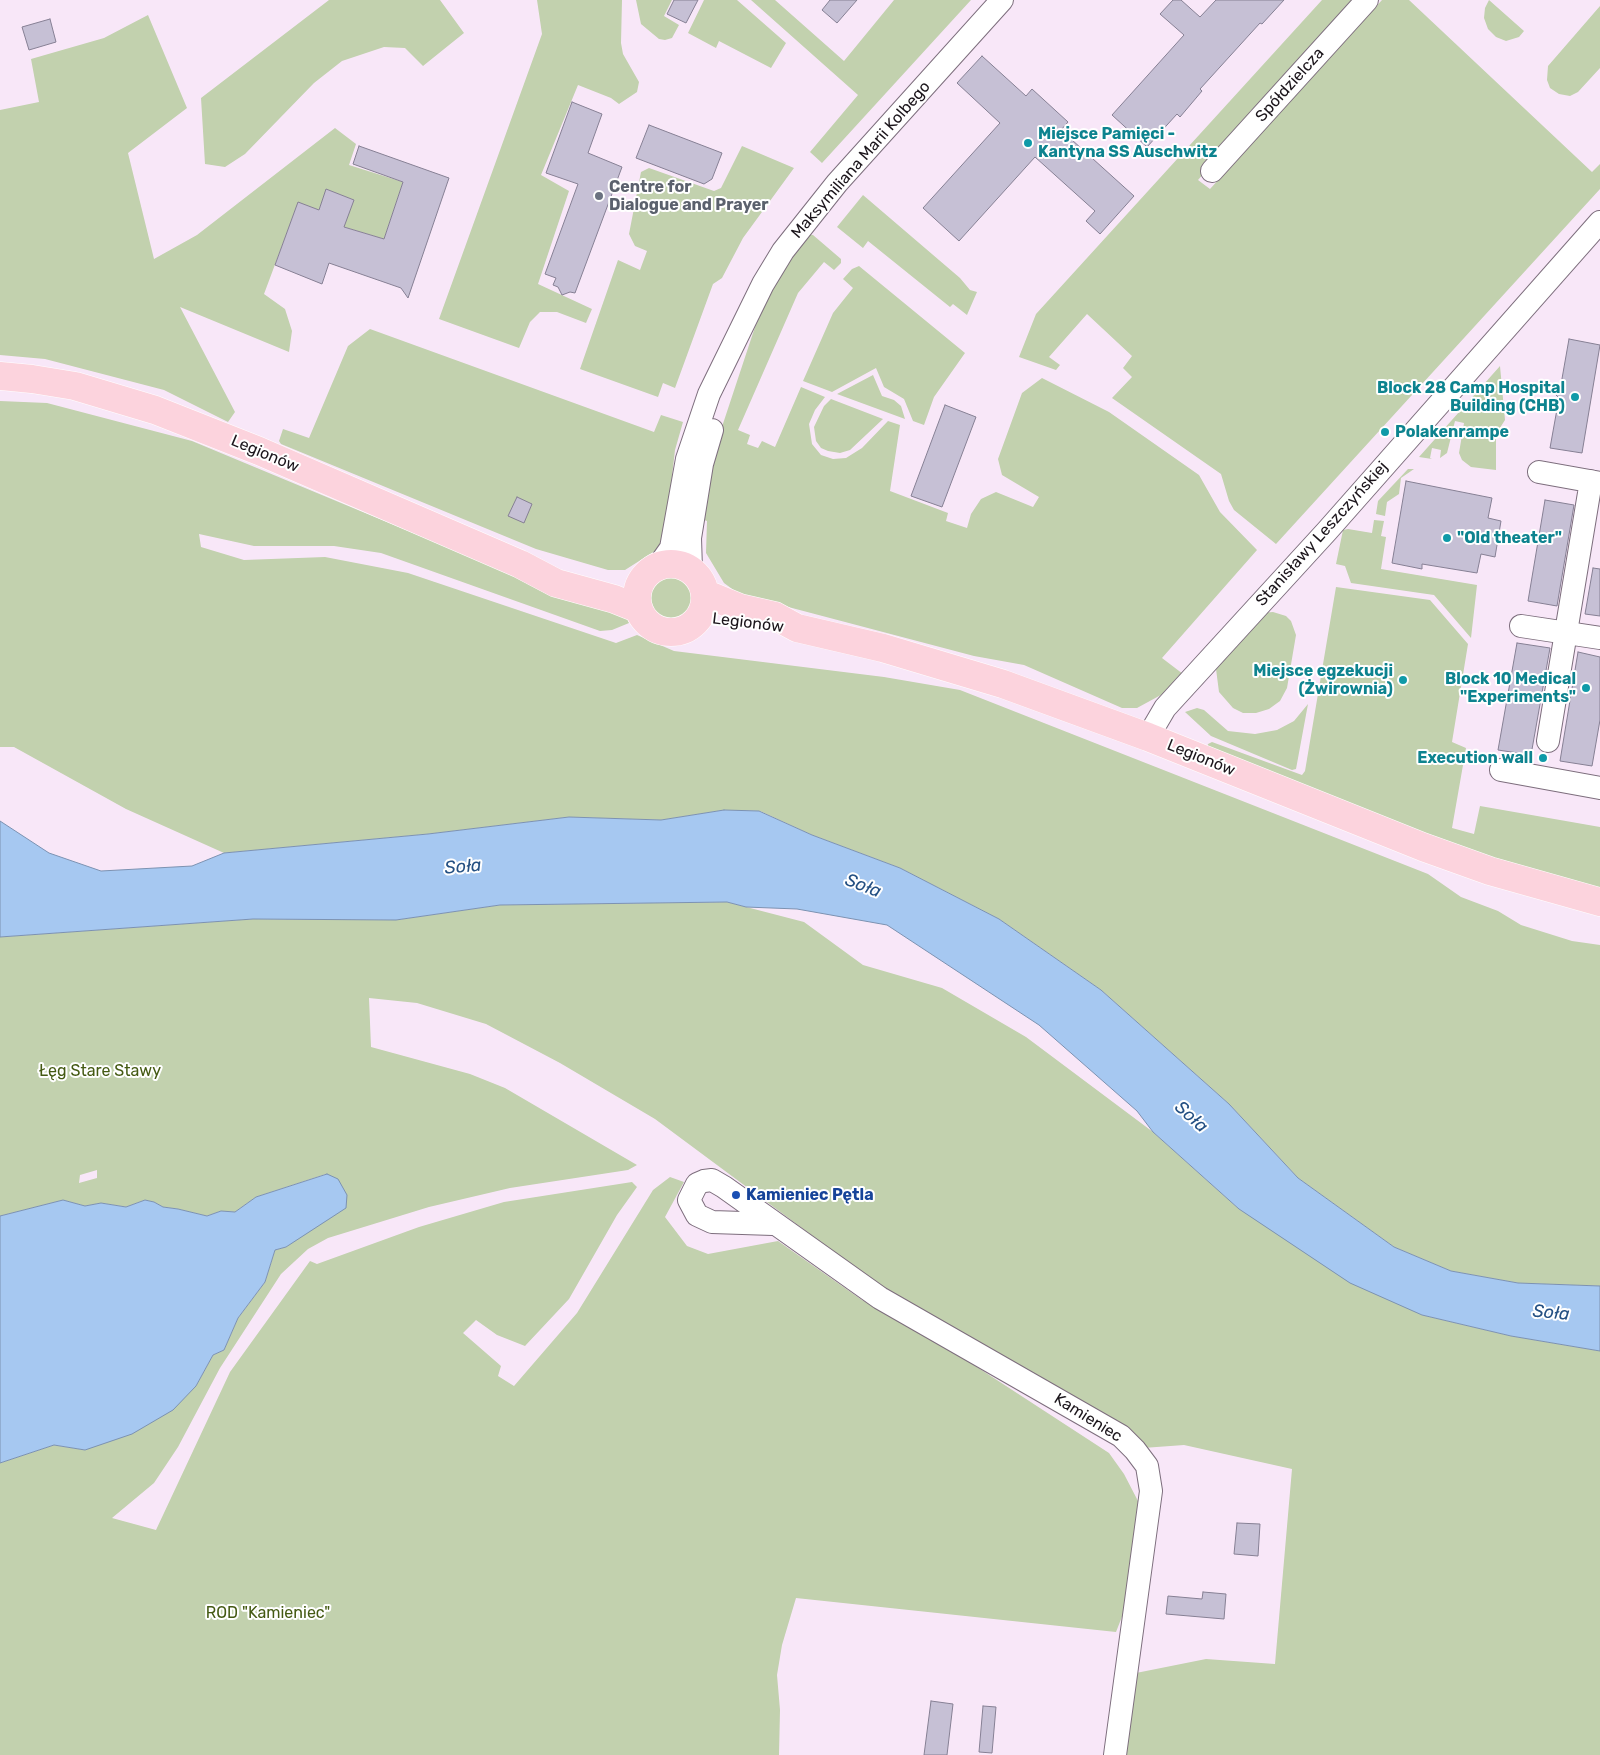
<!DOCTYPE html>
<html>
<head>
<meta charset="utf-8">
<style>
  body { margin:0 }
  canvas { display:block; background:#f8e7f8 }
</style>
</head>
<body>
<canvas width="1600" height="1755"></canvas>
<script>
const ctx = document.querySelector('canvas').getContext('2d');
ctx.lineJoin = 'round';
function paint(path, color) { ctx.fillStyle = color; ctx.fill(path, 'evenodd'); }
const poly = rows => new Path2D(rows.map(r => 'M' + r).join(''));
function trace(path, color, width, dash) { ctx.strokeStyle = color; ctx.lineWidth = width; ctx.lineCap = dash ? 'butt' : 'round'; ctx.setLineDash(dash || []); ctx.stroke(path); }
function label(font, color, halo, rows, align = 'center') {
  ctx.font = font + ' Rubik,sans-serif'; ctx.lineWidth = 4; ctx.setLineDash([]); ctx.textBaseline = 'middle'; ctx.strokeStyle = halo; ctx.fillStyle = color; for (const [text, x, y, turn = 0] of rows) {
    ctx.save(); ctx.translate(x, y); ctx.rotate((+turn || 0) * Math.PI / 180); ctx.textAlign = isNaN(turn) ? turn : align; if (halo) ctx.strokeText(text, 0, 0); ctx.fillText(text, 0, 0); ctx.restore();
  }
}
paint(poly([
  [329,0,440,0,464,33,423,66,405,48,384,47,342,61,314,83,245,154,225,167,205,164,201,98],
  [537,0,622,0,621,43,623,54,639,82,637,92,619,104,611,98,578,85,541,175,569,191,538,284,592,309,586,323,557,312,540,312,530,322,519,348,439,319,542,34],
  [636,0,672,0,664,16,679,25,672,38,665,40,659,39,641,24],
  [704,0,737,0,786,43,771,68,719,41,716,48,688,33],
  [751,0,775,0,844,61,894,0,971,0,822,163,810,152,858,95],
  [1322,0,1353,0,1352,4,1198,180,1210,189,1382,0,1409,0,1592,172,1600,164,1600,189,1276,544,1234,510,1229,501,1221,474,1112,398,1132,377,1123,368,1132,356,1087,314,1049,357,1060,365,1056,370,1019,357,1036,314],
  [1489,0,1524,31,1519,37,1506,41,1496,37,1488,29,1484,18,1485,8],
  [1600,6,1600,68,1578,92,1570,96,1559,94,1550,88,1547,80,1548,66],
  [148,15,187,108,128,153,154,259,197,235,335,128,356,144,349,165,403,182,384,239,341,226,354,200,327,190,319,210,298,203,264,294,285,309,292,331,289,352,180,307,235,412,228,422,164,390,45,359,0,355,0,110,39,102,31,59,104,38],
  [742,146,794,168,743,238,722,278,713,284,675,388,663,383,658,397,580,369,618,260,640,270,647,251,635,246,629,234,641,172,649,168,714,191,721,188],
  [863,195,960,278,970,290,977,292,967,315,953,304,950,307,868,241,863,248,837,227],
  [807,234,813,235,841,259,841,263,834,270,824,262,798,293,738,430,750,435,747,444,758,448,762,441,775,447,801,387,825,397,815,410,809,424,812,444,821,455,833,459,846,458,862,448,888,421,900,425,890,491,948,513,946,521,967,528,971,514,981,499,996,492,1033,507,1039,497,1002,475,998,459,1022,393,1042,378,1109,412,1199,475,1220,512,1257,550,1162,658,1183,674,1170,690,1137,708,1122,708,1024,665,974,656,739,594,724,583,706,553,707,521,701,519,710,463,755,327,776,281],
  [859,266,965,353,934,397,924,425,913,421,904,399,884,387,876,368,832,392,803,381,833,313,853,288,843,279,852,269],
  [370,329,654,432,661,415,683,422,675,450,665,538,658,549,625,570,608,570,536,549,281,444,279,441,283,429,309,438,348,346],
  [1500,366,1505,420,1496,434,1496,470,1471,467,1462,460,1459,453,1464,423,1455,421,1447,453,1440,458,1441,450,1432,448,1430,458,1432,459,1419,457],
  [873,375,882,396,894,400,901,406,905,419,837,394],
  [831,399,883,419,850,450,840,453,828,451,821,448,816,441,814,427,824,406],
  [0,401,47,403,192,441,572,599,626,617,629,623,612,630,600,631,381,553,334,546,254,546,199,534,201,547,244,560,325,557,408,573,616,643,637,635,674,651,884,677,960,690,1428,874,1461,897,1498,911,1521,925,1572,941,1600,945,1600,1286,1518,1283,1451,1271,1394,1247,1298,1178,1229,1104,1101,990,999,919,900,868,812,835,760,811,724,810,661,820,569,817,428,834,224,853,126,809,14,747,0,747],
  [1408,469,1414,469,1401,478,1399,494,1387,502,1385,516,1376,514,1378,501],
  [1374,520,1384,521,1381,536,1386,537,1381,569,1477,585,1471,638,1434,595,1351,583,1345,566,1336,564,1343,530,1348,529,1372,533],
  '648 598a23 23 0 1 1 46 0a23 23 0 1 1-46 0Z',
  [1336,587,1430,600,1468,644,1452,742,1466,748,1452,828,1474,834,1480,806,1600,827,1600,888,1549,876,1393,826,1207,748,1208,744,1212,742,1302,775,1305,771],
  [1273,612,1286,616,1291,621,1296,635,1287,688,1280,701,1269,709,1256,713,1243,713,1233,708,1219,692,1216,669,1221,657,1261,613],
  [1308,704,1296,769,1292,770,1211,736,1185,712,1197,708,1204,710,1228,731,1255,734,1277,730,1294,721],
  [727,902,804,922,863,965,942,988,1026,1037,1153,1132,1239,1209,1422,1315,1511,1336,1600,1351,1600,1755,1123,1755,1136,1673,1206,1659,1275,1664,1292,1469,1184,1445,1143,1448,876,1283,655,1119,560,1063,486,1024,417,1003,369,998,371,1047,470,1074,505,1088,637,1165,628,1170,510,1188,429,1207,328,1238,308,1249,281,1274,220,1368,178,1447,154,1483,112,1518,156,1530,230,1372,310,1261,317,1264,419,1227,504,1202,632,1182,637,1187,617,1215,569,1299,525,1346,497,1335,476,1320,463,1333,501,1366,498,1376,514,1386,577,1313,653,1190,670,1177,684,1182,665,1217,687,1246,708,1254,778,1241,862,1300,917,1328,1109,1453,1124,1474,1138,1501,1125,1609,1116,1632,796,1598,782,1645,777,1675,780,1710,779,1755,0,1755,0,1463,54,1445,85,1450,196,1386,213,1355,224,1350,238,1318,265,1282,275,1250,286,1247,299,1237,326,1174,256,1197,235,1212,221,1211,207,1216,178,1209,163,1207,154,1202,145,1200,126,1207,101,1203,85,1206,63,1200,0,1216,0,937,253,919,396,920,500,905],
  [97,1170,97,1178,79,1183,80,1175]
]), '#c2d1ae');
const water = poly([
  [724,810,759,811,812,835,900,868,999,919,1101,990,1229,1104,1298,1178,1394,1247,1451,1271,1518,1283,1600,1286,1600,1351,1511,1336,1422,1315,1350,1283,1239,1209,1153,1132,1137,1111,1039,1025,887,925,797,909,746,907,727,902,500,905,396,920,253,919,0,937,0,821,49,853,101,871,192,866,224,853,428,834,569,817,661,820,724,810],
  [327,1174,338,1179,347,1195,346,1208,286,1247,275,1250,265,1282,238,1318,224,1350,213,1355,196,1386,173,1410,132,1434,85,1450,54,1445,0,1463,0,1216,63,1200,85,1206,101,1203,126,1207,145,1200,154,1202,163,1207,178,1209,207,1216,221,1211,235,1212,256,1197,327,1174]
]);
paint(water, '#a6c8f1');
trace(water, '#7c92b1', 1);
const building = poly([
  [674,0,698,0,686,23,667,14,674,0],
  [830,0,857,0,837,23,822,10,830,0],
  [1173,0,1181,0,1200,17,1216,0,1284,0,1262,24,1260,23,1200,89,1202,91,1180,117,1177,114,1147,147,1112,115,1184,35,1160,14,1173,0],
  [50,19,56,42,29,50,22,27,50,19],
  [982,56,1026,96,1032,89,1068,122,1061,130,1134,196,1100,234,1086,221,1095,211,1035,157,959,241,923,208,1000,123,957,83,982,56],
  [572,102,602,114,588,153,622,167,575,293,570,292,562,295,558,287,553,285,556,278,545,274,578,184,546,173,572,102],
  [649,125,722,153,712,179,704,184,636,158,649,125],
  [359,146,449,178,408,298,401,288,329,263,322,284,275,265,298,202,319,210,326,189,354,200,344,227,384,239,403,182,353,164,359,146],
  [1569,339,1600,345,1582,453,1550,448,1559,398,1553,392,1560,390,1569,339],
  [945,405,976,417,942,507,911,496,945,405],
  [1406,481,1492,498,1488,518,1501,521,1495,557,1481,554,1477,573,1422,564,1422,569,1392,563,1406,481],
  [517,497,532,504,524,523,508,516,517,497],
  [1545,500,1574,505,1557,606,1528,601,1545,500],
  [1593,568,1600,569,1600,616,1585,614,1593,568],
  [1517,643,1550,648,1531,755,1498,750,1517,643],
  [1578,652,1600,657,1600,720,1592,766,1560,761,1578,652],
  [1237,1523,1260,1524,1258,1556,1234,1554,1237,1523],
  [1203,1592,1226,1594,1224,1619,1166,1614,1168,1596,1202,1599,1203,1592],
  [931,1701,953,1704,947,1755,924,1755,931,1701],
  [983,1706,996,1707,992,1753,979,1752,983,1706]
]);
paint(building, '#c6c0d5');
trace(building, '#868094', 1);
const minor = poly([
  [1212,171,1367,0],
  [1539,472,1600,483],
  [659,565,671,548,687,459,709,394,763,284,783,251,837,183,1002,0],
  [691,569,690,538,702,464,712,430],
  [1521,626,1600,638],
  [1148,737,1165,708,1327,531,1600,222],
  [1548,741,1591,481],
  [1501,770,1600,788],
  [773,1224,712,1222,697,1215,689,1200,697,1184,704,1181,712,1180,724,1187,880,1298,1121,1436,1135,1450,1147,1466,1151,1491,1115,1755]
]);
const major = poly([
  [0,376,32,379,75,386,155,410,259,451,520,564,556,583,614,599,639,609],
  '637 598a34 34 0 1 1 68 0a34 34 0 1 1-68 0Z',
  [706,594,740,608,775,616,797,628,883,648,1003,684,1148,737,1423,847,1490,871,1600,902]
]);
trace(minor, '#7d6e7d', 24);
trace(major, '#fff', 29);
trace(minor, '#fff', 22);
trace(major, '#fcd3dd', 28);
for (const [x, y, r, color] of [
  [1028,143,5,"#0f9aa8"],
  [599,196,5,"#6b7280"],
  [1575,397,5,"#0f9aa8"],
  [1385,432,5,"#0f9aa8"],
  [1447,538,5,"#0f9aa8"],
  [1403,680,5,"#0f9aa8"],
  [1586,688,5,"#0f9aa8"],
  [1543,758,5,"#0f9aa8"],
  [736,1195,5,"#1a4fb4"]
]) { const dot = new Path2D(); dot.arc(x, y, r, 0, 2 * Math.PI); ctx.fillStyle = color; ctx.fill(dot); trace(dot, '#fff', 2); }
label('16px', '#1b151b', '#fff', [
  ["Spółdzielcza",1290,85,-48],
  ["Maksymiliana Marii Kolbego",861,160,-49],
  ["Legionów",265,454,23],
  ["Stanisławy Leszczyńskiej",1322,534,-48],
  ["Legionów",748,623,7],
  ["Legionów",1201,758,22],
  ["Kamieniec",1088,1418,32]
]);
label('bold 16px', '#0d838f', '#fff', [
  ["Miejsce Pamięci -",1038,134,"left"],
  ["Kantyna SS Auschwitz",1038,152,"left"],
  ["Block 28 Camp Hospital",1565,388],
  ["Building (CHB)",1565,406],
  ["Polakenrampe",1395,432,"left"],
  ["\"Old theater\"",1457,538,"left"],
  ["Miejsce egzekucji",1393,671],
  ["(Żwirownia)",1393,689],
  ["Block 10 Medical",1576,679],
  ["\"Experiments\"",1576,697],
  ["Execution wall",1533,758]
], 'right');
label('bold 16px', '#5b616d', '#fff', [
  ["Centre for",609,187],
  ["Dialogue and Prayer",609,205]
], 'left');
label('16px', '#445a13', '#fff', [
  ["Łęg Stare Stawy",100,1071],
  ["ROD \"Kamieniec\"",268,1613]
]);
label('bold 16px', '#164399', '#fff', [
  ["Kamieniec Pętla",746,1195]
], 'left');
label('italic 18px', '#245083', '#fff', [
  ["Soła",463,867,-5],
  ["Soła",863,886,21],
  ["Soła",1191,1117,42],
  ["Soła",1551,1313,5]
]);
</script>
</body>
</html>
